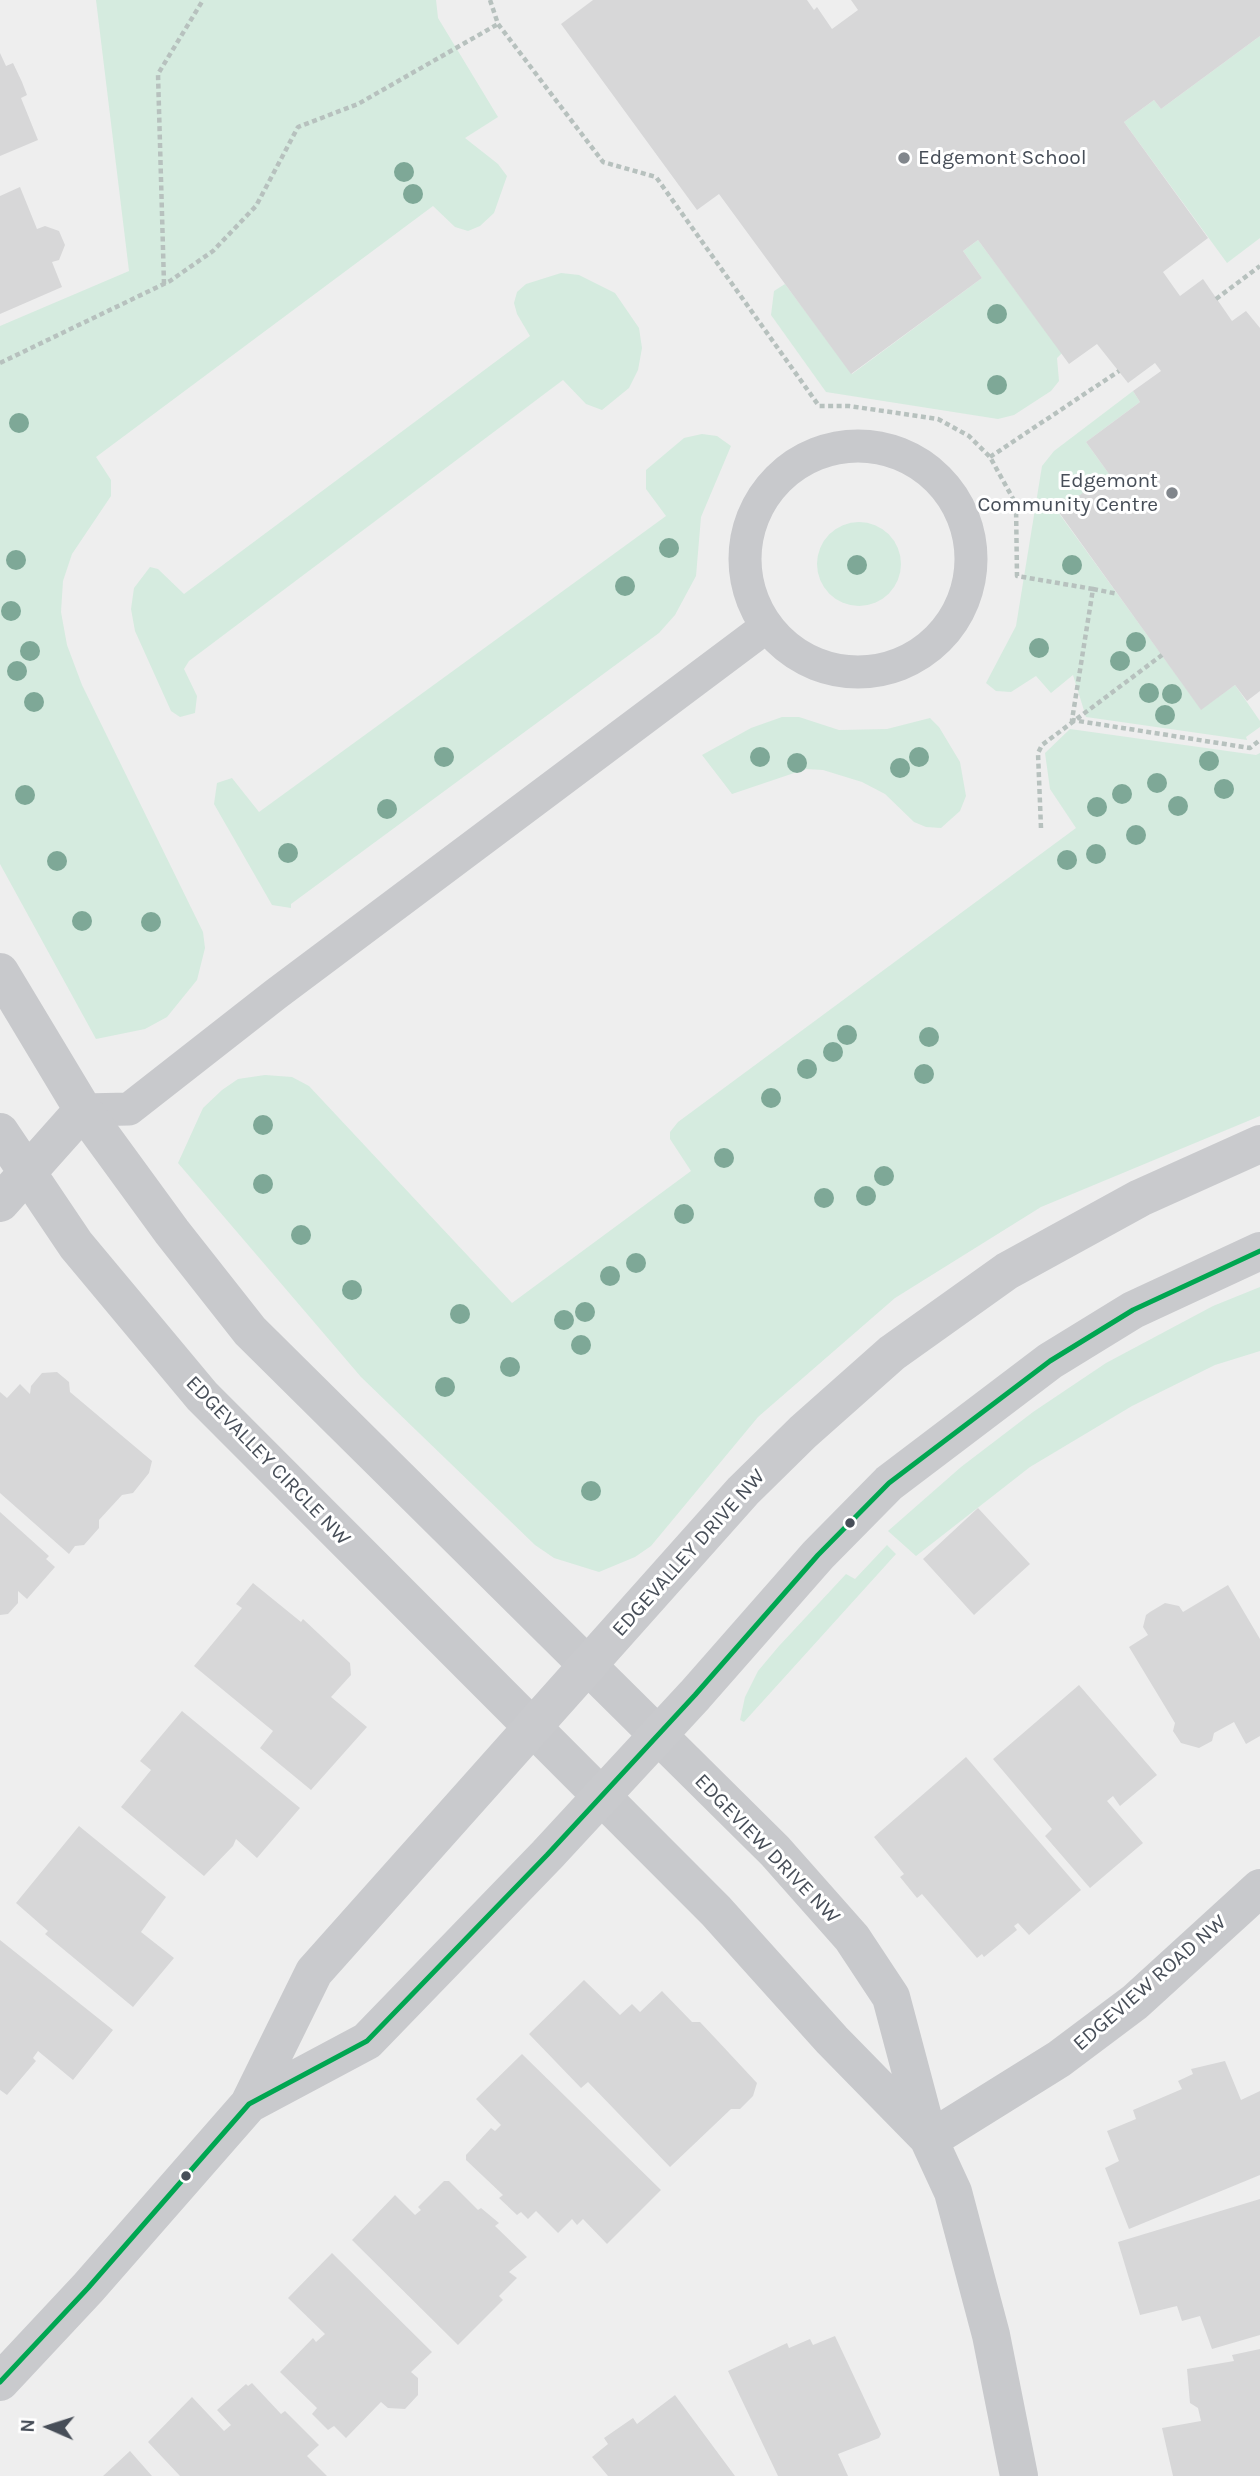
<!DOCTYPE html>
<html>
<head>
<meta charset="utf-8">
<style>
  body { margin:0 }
  #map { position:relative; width:1260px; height:2476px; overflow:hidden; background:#eee; font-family:Karla,sans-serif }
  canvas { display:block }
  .north { position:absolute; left:14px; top:2392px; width:70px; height:70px; -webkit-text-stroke:5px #fff; paint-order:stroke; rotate:273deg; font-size:19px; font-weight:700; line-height:28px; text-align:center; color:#474e58 }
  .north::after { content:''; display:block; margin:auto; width:24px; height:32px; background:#474e58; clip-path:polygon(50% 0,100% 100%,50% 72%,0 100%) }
</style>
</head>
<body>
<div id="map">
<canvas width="1260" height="2476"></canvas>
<div class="north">N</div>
</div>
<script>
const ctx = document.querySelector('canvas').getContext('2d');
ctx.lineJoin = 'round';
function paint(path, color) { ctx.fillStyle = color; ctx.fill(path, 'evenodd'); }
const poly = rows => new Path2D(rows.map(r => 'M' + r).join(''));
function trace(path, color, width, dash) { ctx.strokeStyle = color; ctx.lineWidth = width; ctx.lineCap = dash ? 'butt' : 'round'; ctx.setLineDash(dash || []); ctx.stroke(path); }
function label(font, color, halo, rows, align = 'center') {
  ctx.font = font + ' Karla,sans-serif'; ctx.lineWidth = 6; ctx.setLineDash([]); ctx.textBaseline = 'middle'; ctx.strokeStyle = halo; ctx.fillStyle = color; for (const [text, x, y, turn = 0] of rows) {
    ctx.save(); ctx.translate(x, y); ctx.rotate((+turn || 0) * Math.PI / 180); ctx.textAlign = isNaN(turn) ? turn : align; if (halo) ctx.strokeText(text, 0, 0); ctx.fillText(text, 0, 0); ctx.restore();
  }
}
paint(poly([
  [96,0,436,0,438,18,498,117,465,138,498,164,507,176,494,213,480,226,468,231,455,227,433,206,96,457,111,480,111,496,72,554,63,581,61,612,67,645,82,685,203,932,205,948,197,980,167,1017,145,1029,96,1039,0,864,0,326,129,271],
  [1260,36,1260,238,1227,263,1124,122,1154,100,1161,109],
  [978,240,1062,353,1057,358,1059,381,1051,391,1014,415,998,419,826,392,771,315,774,291,785,284,852,374,982,278,963,251],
  [561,273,579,275,615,293,639,328,642,348,638,370,629,388,602,410,586,404,563,380,189,661,184,669,197,696,195,713,180,717,171,711,135,631,131,609,134,588,150,567,158,569,184,594,530,336,517,314,514,303,517,292,526,284],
  [1133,391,1140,402,1086,442,1109,474,1058,512,1201,709,1235,685,1260,721,1260,727,1246,737,1247,740,1086,717,1073,675,1051,693,1036,676,1011,692,996,691,986,683,1016,626,1042,466,1054,451],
  [702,434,717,436,731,446,701,517,696,576,675,615,659,633,291,904,291,908,272,905,214,804,217,783,232,778,259,812,666,516,646,489,646,470,684,438],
  '817 564a42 42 0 1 1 84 0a42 42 0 1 1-84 0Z',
  [782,717,799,717,839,730,887,729,930,718,939,727,960,762,966,796,960,811,941,828,926,827,914,822,885,794,862,782,823,770,806,769,732,794,702,755,751,728],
  [1070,729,1256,755,1260,753,1260,1116,1041,1207,895,1298,758,1417,651,1546,635,1557,599,1572,554,1558,535,1545,361,1377,178,1163,203,1108,222,1090,238,1079,265,1075,292,1077,309,1086,512,1303,691,1171,670,1139,670,1132,678,1122,1076,828,1050,789,1045,753],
  [1260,1287,1260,1351,1215,1365,1132,1406,1030,1467,916,1556,888,1531,961,1467,1033,1412,1106,1363,1213,1306],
  [887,1545,896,1554,744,1722,740,1720,745,1697,758,1671,779,1646,846,1574,855,1579]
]), '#d5ebdf');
paint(poly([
  [593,0,807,0,814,10,817,7,832,29,858,10,851,0,1260,0,1260,36,1161,109,1154,100,1124,122,1208,238,1163,272,1180,296,1203,279,1232,321,1246,311,1260,328,1260,691,1247,701,1235,685,1201,710,1058,511,1109,474,1086,442,1140,402,1133,391,1161,371,1155,363,1128,383,1097,344,1069,364,978,240,963,251,982,278,851,374,719,194,697,210,561,24],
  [0,53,6,66,13,63,22,82,27,95,21,98,38,140,0,156],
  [20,187,37,229,45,226,59,231,65,245,59,260,52,262,62,287,0,314,0,196],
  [57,1372,69,1382,70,1392,152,1461,149,1473,133,1493,122,1495,99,1520,99,1528,84,1545,75,1546,69,1554,0,1493,0,1392,7,1398,20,1384,30,1394,31,1386,42,1373],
  [978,1508,1030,1564,974,1615,923,1559],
  [0,1512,49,1556,46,1559,55,1567,27,1599,18,1591,18,1603,8,1614,0,1615],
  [253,1583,301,1622,303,1619,350,1663,351,1675,331,1697,367,1727,311,1790,260,1748,273,1731,194,1666,242,1608,236,1604],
  [1228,1585,1260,1639,1260,1736,1246,1744,1234,1722,1214,1733,1212,1741,1199,1748,1181,1743,1173,1731,1175,1723,1129,1647,1148,1635,1143,1627,1146,1615,1150,1612,1165,1603,1179,1606,1183,1612],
  [1079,1685,1157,1775,1120,1806,1113,1796,1107,1801,1143,1843,1090,1888,1045,1836,1052,1829,993,1759],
  [182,1711,300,1808,257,1858,236,1839,233,1846,204,1876,121,1807,151,1770,140,1761],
  [966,1757,1081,1890,1029,1935,1018,1923,1014,1926,1017,1930,984,1957,982,1954,977,1958,922,1894,917,1898,900,1877,904,1874,874,1837],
  [79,1826,166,1897,141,1932,174,1958,133,2007,45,1934,48,1931,16,1903],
  [0,1940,113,2030,73,2080,38,2051,33,2058,36,2061,7,2095,0,2090],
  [584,1980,620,2015,632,2004,640,2012,662,1991,692,2022,700,2022,716,2039,757,2083,753,2096,740,2109,731,2109,670,2167,588,2082,581,2088,529,2034],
  [522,2054,661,2190,607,2244,583,2219,577,2225,572,2219,558,2233,536,2211,528,2219,521,2212,517,2215,499,2198,503,2195,466,2160,466,2155,491,2128,495,2131,501,2125,476,2099],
  [1225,2061,1241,2100,1260,2091,1260,2175,1129,2229,1105,2168,1119,2161,1107,2131,1136,2119,1133,2110,1182,2089,1178,2081,1193,2074,1191,2069],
  [444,2181,449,2181,478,2210,481,2208,499,2223,495,2226,527,2257,509,2272,517,2278,499,2296,503,2300,458,2345,352,2240,395,2195,415,2215,421,2210,418,2207],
  [1260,2199,1260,2335,1212,2349,1200,2316,1182,2321,1177,2306,1140,2315,1118,2242],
  [332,2253,432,2352,411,2372,418,2378,418,2395,405,2409,388,2408,381,2402,346,2438,334,2426,328,2430,312,2414,317,2408,280,2372,313,2338,316,2342,325,2334,288,2298],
  [835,2336,881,2434,879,2438,838,2454,848,2476,778,2476,728,2371,787,2343,789,2348,810,2339,813,2345],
  [1260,2349,1260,2476,1173,2476,1162,2428,1201,2421,1198,2408,1190,2403,1187,2369,1234,2361,1232,2355],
  [252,2383,281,2414,285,2411,319,2445,307,2456,327,2476,180,2476,148,2442,192,2397,224,2431,231,2425,217,2410,246,2384,248,2386],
  [675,2395,735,2476,608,2476,592,2457,608,2444,604,2438,633,2418,637,2424],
  [130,2451,152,2476,103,2476]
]), '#d7d7d8');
trace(poly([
  [490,0,498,24,603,162,656,177,819,406,849,406,938,419,969,436,990,457,1016,504,1017,576,1093,589,1072,720,1250,748,1260,740],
  [164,284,158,74,203,0],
  [1216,299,1260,266],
  [0,363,170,281,213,251,256,206,298,127,358,104,498,24],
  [990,457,1119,371],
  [1093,589,1118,594],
  [1041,828,1038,753,1042,745,1162,655]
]), '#b7c1be', 4.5, [5, 3.5]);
trace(poly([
  '745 559a113 113 0 1 1 226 0a113 113 0 1 1-226 0Z',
  [83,1110,129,1109,276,994,766,627]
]), '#c8c9cc', 33);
trace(poly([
  [0,972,83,1110,172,1232,250,1331,775,1851,852,1938,891,1997,929,2140,953,2192,991,2335,1019,2476],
  [0,1132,76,1245,202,1396,716,1911,832,2040,926,2136],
  [0,1203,83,1110],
  [929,2140,1059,2059,1135,2002,1260,1888]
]), '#c8c9cc', 38);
trace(poly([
  [249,2104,367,2041,547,1855,695,1695,818,1555,889,1483,1050,1361,1133,1310,1260,1251],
  [0,2382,88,2288,249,2104,314,1972,743,1491,803,1432,892,1353,1007,1271,1140,1198,1260,1144]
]), '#c9cacd', 38);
trace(poly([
  [0,2382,88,2288,249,2104,367,2041,547,1855,695,1695,818,1555,889,1483,1050,1361,1133,1310,1260,1251]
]), '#00a651', 5);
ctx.fillStyle = '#7ea897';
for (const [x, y] of [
  [404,172],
  [413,194],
  [997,314],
  [997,385],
  [19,423],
  [669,548],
  [16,560],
  [857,565],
  [1072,565],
  [625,586],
  [11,611],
  [1136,642],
  [1039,648],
  [30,651],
  [1120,661],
  [17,671],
  [1149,693],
  [1172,694],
  [34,702],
  [1165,715],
  [444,757],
  [760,757],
  [919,757],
  [1209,761],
  [797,763],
  [900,768],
  [1157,783],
  [1224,789],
  [1122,794],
  [25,795],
  [1178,806],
  [1097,807],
  [387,809],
  [1136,835],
  [288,853],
  [1096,854],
  [1067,860],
  [57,861],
  [82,921],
  [151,922],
  [847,1035],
  [929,1037],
  [833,1052],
  [807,1069],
  [924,1074],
  [771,1098],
  [263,1125],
  [724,1158],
  [884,1176],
  [263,1184],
  [866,1196],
  [824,1198],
  [684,1214],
  [301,1235],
  [636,1263],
  [610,1276],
  [352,1290],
  [585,1312],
  [460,1314],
  [564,1320],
  [581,1345],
  [510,1367],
  [445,1387],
  [591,1491]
]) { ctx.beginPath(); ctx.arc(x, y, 10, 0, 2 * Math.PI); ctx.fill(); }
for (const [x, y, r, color] of [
  [904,158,7,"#81868c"],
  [1172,493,7,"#81868c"],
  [850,1523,6,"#474e58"],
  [186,2176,6,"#474e58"]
]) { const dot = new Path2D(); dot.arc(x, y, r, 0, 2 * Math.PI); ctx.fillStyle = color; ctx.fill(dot); trace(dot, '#fff', 2.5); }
label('21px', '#474e58', '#fff', [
  ["Edgemont School",918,158],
  ["Edgemont",1158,481,"right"],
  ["Community Centre",1158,505,"right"]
], 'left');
label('21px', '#474e58', '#fff', [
  ["EDGEVALLEY CIRCLE NW",268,1461,46],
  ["EDGEVALLEY DRIVE NW",689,1553,-48],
  ["EDGEVIEW DRIVE NW",767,1849,46],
  ["EDGEVIEW ROAD NW",1150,1983,-41]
]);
</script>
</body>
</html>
